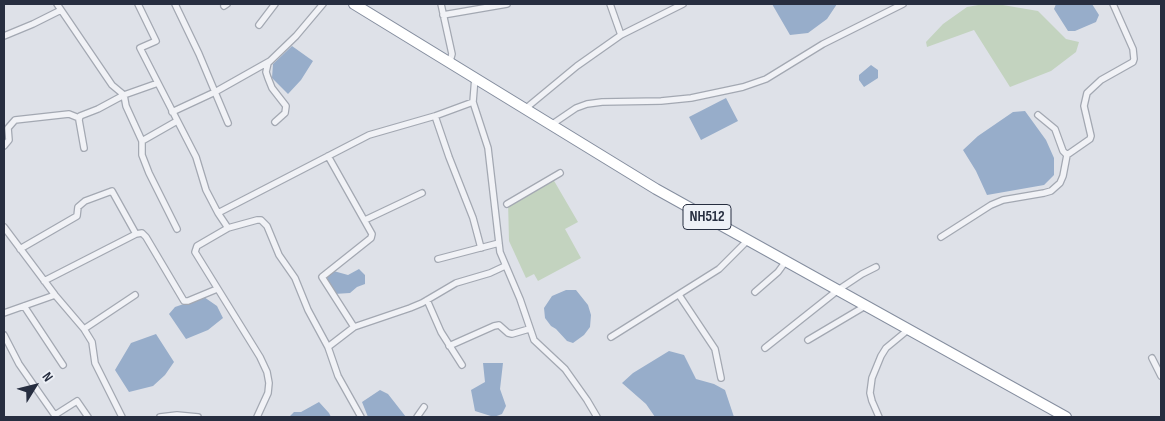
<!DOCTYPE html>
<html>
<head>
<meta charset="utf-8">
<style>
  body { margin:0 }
  #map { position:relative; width:1165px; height:421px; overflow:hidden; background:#dee1e8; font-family:"Sofia Sans Condensed",sans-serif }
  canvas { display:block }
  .frame { position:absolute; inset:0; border:5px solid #272e40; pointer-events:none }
  .north { position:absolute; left:10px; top:361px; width:50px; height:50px; -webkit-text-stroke:4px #edf0f6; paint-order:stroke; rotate:54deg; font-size:14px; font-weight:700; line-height:20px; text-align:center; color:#272e40 }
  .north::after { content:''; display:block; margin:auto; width:18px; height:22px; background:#272e40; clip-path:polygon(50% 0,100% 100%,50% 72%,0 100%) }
</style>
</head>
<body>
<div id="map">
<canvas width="1165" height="421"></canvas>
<div class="frame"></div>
<div class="north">N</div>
</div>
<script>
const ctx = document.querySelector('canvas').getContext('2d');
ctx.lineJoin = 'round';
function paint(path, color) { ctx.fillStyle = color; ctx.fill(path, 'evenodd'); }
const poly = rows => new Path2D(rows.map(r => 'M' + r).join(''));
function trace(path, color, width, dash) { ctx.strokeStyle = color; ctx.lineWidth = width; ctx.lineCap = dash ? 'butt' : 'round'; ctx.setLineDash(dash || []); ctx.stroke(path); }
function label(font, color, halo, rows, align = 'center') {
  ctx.font = font + ' "Sofia Sans Condensed",sans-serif'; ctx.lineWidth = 4; ctx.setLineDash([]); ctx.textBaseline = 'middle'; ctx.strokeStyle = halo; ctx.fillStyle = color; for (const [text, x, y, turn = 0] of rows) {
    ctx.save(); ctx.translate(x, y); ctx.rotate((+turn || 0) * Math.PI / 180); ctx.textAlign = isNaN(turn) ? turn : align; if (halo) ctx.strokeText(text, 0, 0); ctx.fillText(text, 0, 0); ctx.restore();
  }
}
paint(poly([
  [984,4,997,4,1038,11,1066,39,1079,42,1076,52,1051,71,1010,87,974,30,927,47,926,42,943,24,967,7],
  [553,179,578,222,565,229,581,258,538,281,534,274,526,278,509,241,508,201]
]), '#c3d3bf');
paint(poly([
  [772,4,837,4,827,19,808,33,790,35],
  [1056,4,1092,4,1099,15,1096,22,1075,31,1068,31,1054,9],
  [292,46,313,61,301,80,288,94,272,78,273,64],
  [871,65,878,70,878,78,864,87,859,80,859,75],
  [726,98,738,121,701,140,689,117],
  [1025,111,1046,140,1054,158,1054,175,1044,185,987,195,976,171,963,150,978,136,1013,112],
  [359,269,365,275,365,284,357,287,350,293,334,294,327,278,330,270,348,275],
  [566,290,576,290,588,305,591,315,590,327,584,335,573,343,567,341,556,329,551,326,545,318,544,308,552,296],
  [204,297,217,306,223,318,208,330,186,339,169,314,175,307],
  [156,334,174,362,165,375,153,386,129,392,115,370,131,343],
  [669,351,684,355,696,379,714,384,725,390,734,417,655,417,646,404,622,383,633,373],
  [483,363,503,363,500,389,506,406,502,414,494,417,475,411,471,390,485,382],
  [380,390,388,394,406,417,368,417,362,402],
  [319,402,329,413,331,417,289,417,294,412,301,412]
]), '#97adca');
const minor = poly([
  [57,4,112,85,124,95,126,106,142,141,142,155,149,173,177,229],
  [138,4,156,41,140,48,196,157,206,190,218,213,228,228,257,220,261,220,267,226,279,255,295,278,308,310,328,347,338,376,361,417],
  [175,4,199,54,228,123],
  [441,4,452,54,450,61],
  [610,4,621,35],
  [224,6,227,4],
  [443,15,507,4],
  [259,25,275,4],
  [4,36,33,24,61,10],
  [475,77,473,102,488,148,500,252,520,299,534,340,565,369,587,400,597,417],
  [525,109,577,66,621,35,683,4],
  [172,112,215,92,270,61],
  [1038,115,1055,129,1063,151,1067,155],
  [435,116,449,157,473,218,481,248],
  [275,122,285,113,286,106,272,88,268,78,266,72,268,63,296,36,323,4],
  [551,125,576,108,587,104,602,102,661,101,691,98,743,87,766,79,823,44,903,4],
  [142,141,177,121],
  [4,146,9,140,8,128,15,120,69,114,79,118],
  [84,148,79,120,80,116,98,109,124,95,158,83],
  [328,156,372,234,371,238,322,277,354,327],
  [507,204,560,173],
  [218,213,369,135,435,116,473,102],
  [365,220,422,193],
  [4,227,55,295,84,329,92,342,95,363,122,417],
  [228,228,197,246,195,252,260,357,267,372,269,383,268,393,257,417],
  [941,237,991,205,1003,200,1044,193,1051,191,1060,183,1063,176,1067,155,1090,139,1091,136,1084,106,1087,93,1101,80,1133,62,1134,59,1133,49,1113,4],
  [20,249,77,216,78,207,85,201,112,191,136,234],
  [438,259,499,243],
  [44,281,136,234,142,233,146,237,184,301,188,301,217,289],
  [755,292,778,272,786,261],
  [679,295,715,349,721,378],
  [427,300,441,332,462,365],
  [24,306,63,365],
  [4,313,55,295],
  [84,329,135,295],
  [4,335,19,364,56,417],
  [611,337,719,269,748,240],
  [808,340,867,305],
  [449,346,494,326,499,325,508,333,512,334,529,329],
  [328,347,354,327,410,308,422,303,456,283,490,273,505,266],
  [765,348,838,290,862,274,876,267],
  [1152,358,1161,376],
  [55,415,77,401,88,417],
  [160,417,177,415,198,417],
  [417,417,424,407],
  [879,417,872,401,870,393,872,378,881,356,886,348,909,329]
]);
const trunk = poly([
  [354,4,656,189,1066,417]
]);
trace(minor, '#a3a8b2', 8);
trace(trunk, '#858e9f', 12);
trace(minor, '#f1f2f6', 5.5);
trace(trunk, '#fff', 10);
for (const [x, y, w] of [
  [707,217,48]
]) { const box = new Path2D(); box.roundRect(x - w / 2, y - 12.5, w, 25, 4); ctx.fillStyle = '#edf0f6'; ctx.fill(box); trace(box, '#272e40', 1); }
label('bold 15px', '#272e40', null, [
  ["NH512",707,217]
]);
</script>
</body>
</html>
